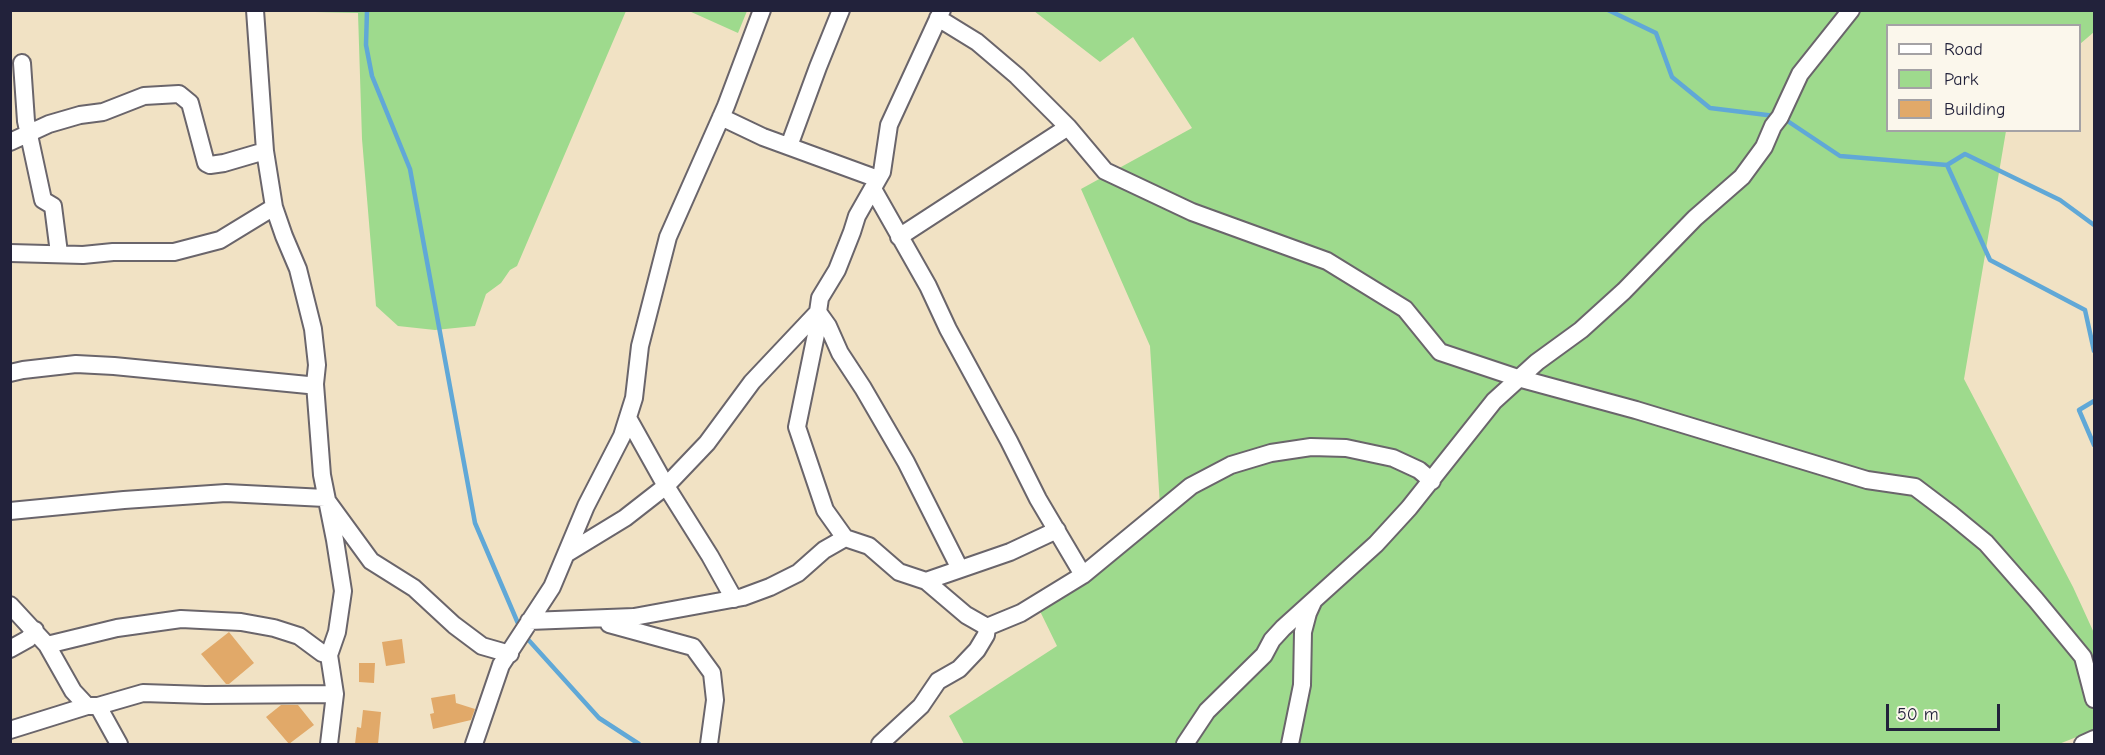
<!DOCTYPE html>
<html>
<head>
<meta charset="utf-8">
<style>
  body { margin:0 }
  #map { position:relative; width:2105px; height:755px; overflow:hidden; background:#f1e2c4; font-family:"Comic Neue",sans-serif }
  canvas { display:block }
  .frame { position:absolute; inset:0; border:12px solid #22223b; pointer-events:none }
  .legend { position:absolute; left:1886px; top:24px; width:195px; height:108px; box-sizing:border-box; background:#fbf7ec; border:2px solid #a4a2a5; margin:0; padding:8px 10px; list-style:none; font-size:18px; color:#22223b }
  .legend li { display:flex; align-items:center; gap:12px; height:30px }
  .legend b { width:30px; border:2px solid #a4a2a5 }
  .scale { position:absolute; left:1886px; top:704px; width:114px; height:27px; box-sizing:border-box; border:3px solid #22223b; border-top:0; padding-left:8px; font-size:18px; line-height:21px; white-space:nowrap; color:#22223b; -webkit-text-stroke:4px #fbf7ec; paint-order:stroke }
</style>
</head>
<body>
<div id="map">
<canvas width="2105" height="755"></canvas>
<div class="frame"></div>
<ul class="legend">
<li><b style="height:8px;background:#fff"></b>Road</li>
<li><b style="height:16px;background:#9eda8d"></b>Park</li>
<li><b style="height:16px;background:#e1a969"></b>Building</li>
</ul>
<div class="scale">50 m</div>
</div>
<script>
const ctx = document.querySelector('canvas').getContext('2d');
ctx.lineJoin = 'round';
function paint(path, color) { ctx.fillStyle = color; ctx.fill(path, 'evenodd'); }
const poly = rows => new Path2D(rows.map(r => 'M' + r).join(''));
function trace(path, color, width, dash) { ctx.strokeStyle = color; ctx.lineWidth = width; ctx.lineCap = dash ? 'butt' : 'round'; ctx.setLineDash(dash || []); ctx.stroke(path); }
paint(poly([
  [272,11,626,11,517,266,510,270,501,283,486,294,475,326,435,330,398,326,376,306,362,139,358,13],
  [689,11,747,11,738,33],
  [1034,11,2094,11,2094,32,2080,44,2080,26,1888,26,1888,130,2006,131,1964,379,2073,587,2094,633,2094,730,2059,744,964,744,949,716,1057,646,1037,605,1160,506,1150,346,1081,189,1192,128,1133,37,1100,62]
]), '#9eda8d');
trace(poly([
  [367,10,366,45,372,76,410,169,475,523,520,628],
  [1608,10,1656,33,1672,77,1710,108,1775,116],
  [1783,118,1840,156,1947,165,1990,260,2085,310,2094,351],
  [1947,165,1965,154,2060,200,2094,225],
  [2094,401,2079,410,2094,445],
  [524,635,599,718,639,744]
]), '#60a8d7', 4.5);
paint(poly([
  [229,632,254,663,229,684,226,684,201,654],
  [402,639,405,663,386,666,382,642],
  [359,663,375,663,374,683,359,682],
  [455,694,456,703,475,709,471,720,433,729,430,714,434,713,431,698],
  [281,705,298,705,314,725,289,744,266,717],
  [363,710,381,712,378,744,355,744,357,727,361,728]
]), '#e1a969');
const minor = poly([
  [255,10,265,151,274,207,284,236,298,269,313,329,317,365,315,384,322,475,335,540,343,591,337,632,329,655,335,694,329,744],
  [938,18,977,42,1017,76,1068,127,1105,171,1192,212,1327,261,1405,309,1440,352,1518,378,1636,410,1867,480,1915,487,1952,515,1986,543,2036,600,2083,657,2094,699],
  [22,63,26,121,43,200,53,206,59,253],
  [721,117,763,137,878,179],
  [10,142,49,124,80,115,103,112,144,96,179,94,190,103,206,163,210,165,224,163,265,151],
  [789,146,818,67,841,10],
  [873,189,928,286,948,329,1009,441,1038,499,1083,575],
  [899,237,1068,127],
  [10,253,83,255,113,252,174,252,220,240,274,207],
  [818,312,828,326,840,353,863,388,906,462,960,569],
  [820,315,797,427,825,510,845,538],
  [10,373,23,370,76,364,114,366,308,385,315,384],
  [628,418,666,486,710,556,734,599],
  [10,511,124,500,226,493,325,498,371,561,414,588,454,625,482,646,510,654],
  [566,554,625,518,666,486,707,443,752,382,818,312,820,298,837,270,852,232,857,216,882,172,889,125,942,10],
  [926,581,966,615,987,627],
  [10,605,47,645,73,691,87,706],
  [529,621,634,617,743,597,770,587,798,573,824,550,845,538,869,546,899,572,926,581,1010,552,1057,530],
  [609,624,693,647,712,673,715,700,709,744],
  [987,627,1021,613,1083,575,1191,486,1231,465,1271,453,1311,447,1346,448,1393,458,1419,470,1432,481],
  [47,645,117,628,181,619,241,622,274,628,299,636,322,653,329,655],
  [10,649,28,639,35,630],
  [98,706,119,744],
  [10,730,87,706,98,706,143,693,205,695,335,694],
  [474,744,501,665,552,587,586,506,622,436,634,398,640,346,668,237,726,106,762,10],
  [880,744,921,706,938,681,959,669,977,650,986,635,987,627],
  [1185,744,1207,711,1264,655,1272,640,1283,628,1376,544,1409,508,1494,401,1537,362,1581,330,1624,291,1695,218,1742,177,1764,147,1773,126,1780,117,1800,74,1851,10],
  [1290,744,1302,685,1303,632,1308,613,1313,602],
  [2083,744,2094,739]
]);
trace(minor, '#6a656b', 20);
trace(minor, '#fff', 16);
</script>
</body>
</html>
